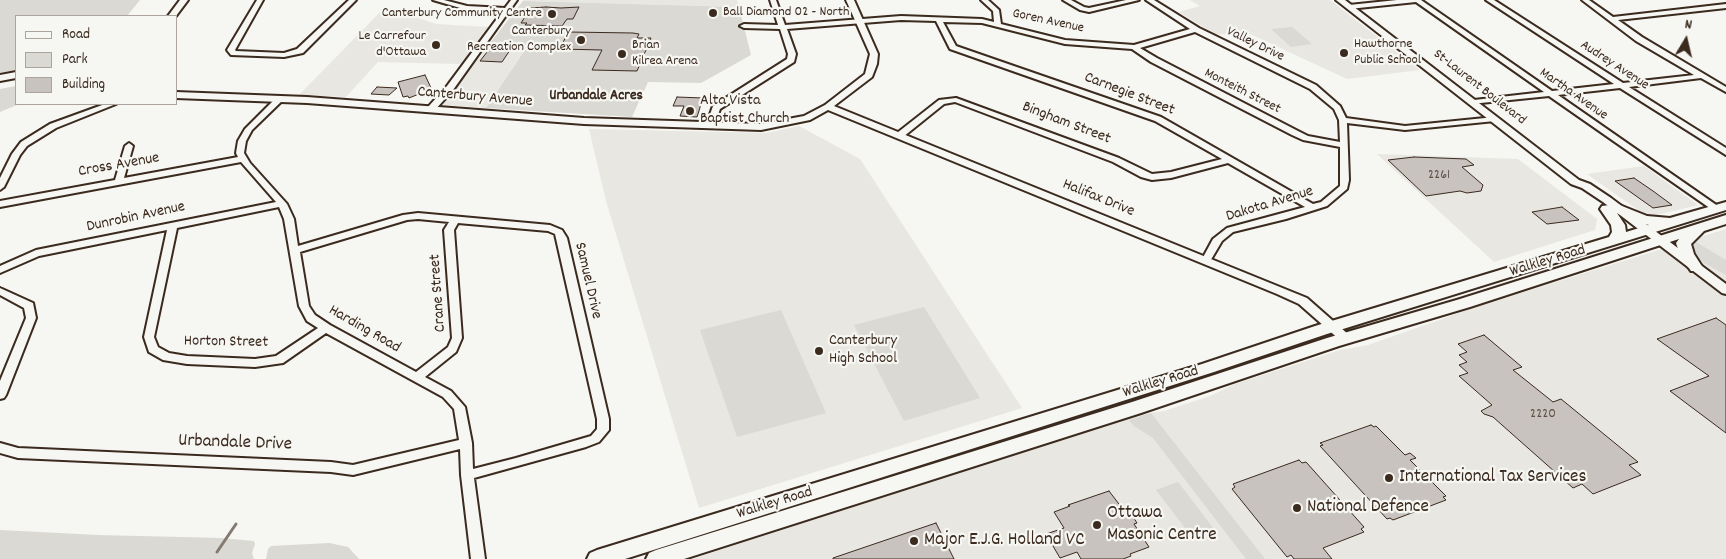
<!DOCTYPE html>
<html>
<head>
<meta charset="utf-8">
<style>
  body { margin:0 }
  #map { position:relative; width:1726px; height:559px; overflow:hidden; background:#f6f6f2; font-family:Dekko,sans-serif }
  canvas { display:block }
  .legend { position:absolute; left:15px; top:15px; width:162px; height:90px; box-sizing:border-box; background:#f6f6f2; border:1px solid #aba49d; margin:0; padding:6px 9px; list-style:none; font-size:15px; color:#3b2a1e }
  .legend li { display:flex; align-items:center; gap:10px; height:25px }
  .legend b { width:25px; border:1px solid #aba49d }
  .north { position:absolute; left:1661px; top:15px; width:50px; height:50px; -webkit-text-stroke:4px #f6f6f2; paint-order:stroke; rotate:9deg; font-size:14px; font-weight:700; line-height:20px; text-align:center; color:#3b2a1e }
  .north::after { content:''; display:block; margin:auto; width:18px; height:22px; background:#3b2a1e; clip-path:polygon(50% 0,100% 100%,50% 72%,0 100%) }
</style>
</head>
<body>
<div id="map">
<canvas width="1726" height="559"></canvas>
<ul class="legend">
<li><b style="height:6px;background:#f6f6f2"></b>Road</li>
<li><b style="height:14px;background:#dad9d3"></b>Park</li>
<li><b style="height:14px;background:#c8c3be"></b>Building</li>
</ul>
<div class="north">N</div>
</div>
<script>
const ctx = document.querySelector('canvas').getContext('2d');
ctx.lineJoin = 'round';
function paint(path, color) { ctx.fillStyle = color; ctx.fill(path, 'evenodd'); }
const poly = rows => new Path2D(rows.map(r => 'M' + r).join(''));
function trace(path, color, width, dash) { ctx.strokeStyle = color; ctx.lineWidth = width; ctx.lineCap = dash ? 'butt' : 'round'; ctx.setLineDash(dash || []); ctx.stroke(path); }
function label(font, color, halo, rows, align = 'center') {
  ctx.font = font + ' Dekko,sans-serif'; ctx.lineWidth = 4.5; ctx.setLineDash([]); ctx.textBaseline = 'middle'; ctx.strokeStyle = halo; ctx.fillStyle = color; for (const [text, x, y, turn = 0] of rows) {
    ctx.save(); ctx.translate(x, y); ctx.rotate((+turn || 0) * Math.PI / 180); ctx.textAlign = isNaN(turn) ? turn : align; if (halo) ctx.strokeText(text, 0, 0); ctx.fillText(text, 0, 0); ctx.restore();
  }
}
paint(poly([
  [524,0,737,0,739,7,523,1],
  [1190,0,1330,0,1420,70,1347,79,1246,32,1216,35,1179,12,1200,6],
  [385,7,436,24,489,27,462,64,378,62,346,97,299,95],
  [490,43,528,44,486,108,443,105],
  [799,126,860,159,1022,408,699,508,606,201,589,129,766,133],
  [1377,154,1518,159,1597,219,1595,230,1494,262],
  [1644,166,1698,205,1648,217,1587,174],
  [1726,229,1726,559,692,559,1138,415,1164,411,1210,396,1235,384,1340,350,1368,345,1479,306]
]), '#e8e7e2');
paint(poly([
  [0,0,140,0,127,16,16,16,16,70,0,73],
  [523,1,739,7,751,55,701,83,648,82,632,117,486,108,528,45,490,43],
  [1292,27,1312,44,1291,47,1271,29],
  [16,86,16,104,19,104,0,112,0,89],
  [1696,242,1726,260,1726,275,1704,263,1693,253,1691,245],
  [924,307,980,398,904,421,854,325],
  [781,310,826,413,737,437,700,330],
  [1151,413,1265,559,1246,559,1153,438,1134,426,1129,420],
  [1178,482,1214,529,1192,537,1156,490],
  [0,530,98,535,221,538,254,541,255,544,252,553,254,559,0,559],
  [329,543,348,547,359,559,266,559,268,549,271,546]
]), '#dad9d3');
trace(poly([
  [217,552,236,524]
]), '#857a71', 3);
const building = poly([
  [546,7,561,8,579,7,573,19,567,19,562,26,525,25,527,23,521,23,531,8,546,7],
  [568,32,633,33,639,34,637,38,651,38,637,71,592,70,602,50,560,49,568,32],
  [491,47,512,47,502,62,480,61,491,47],
  [425,75,432,90,427,91,428,94,419,94,409,98,408,96,403,97,398,82,425,75],
  [377,87,397,88,389,95,371,94,377,87],
  [677,97,703,98,697,117,680,116,684,106,673,106,677,97],
  [1414,157,1466,159,1474,165,1462,167,1483,185,1481,191,1467,193,1460,191,1426,196,1388,160,1414,157],
  [1634,178,1653,191,1672,205,1653,208,1615,181,1634,178],
  [1562,207,1579,220,1547,224,1532,212,1562,207],
  [1716,318,1726,325,1726,433,1670,391,1709,376,1657,339,1716,318],
  [1484,335,1522,367,1513,370,1553,402,1561,399,1638,462,1629,465,1641,475,1593,494,1582,484,1573,488,1493,417,1484,414,1481,411,1492,405,1459,376,1468,373,1459,365,1467,362,1459,355,1467,352,1458,344,1484,335],
  [1371,425,1374,427,1376,426,1405,455,1410,453,1416,458,1410,460,1446,496,1443,497,1446,500,1393,520,1390,518,1387,519,1320,446,1323,445,1320,443,1371,425],
  [1299,460,1302,463,1306,462,1364,527,1361,529,1364,532,1323,548,1332,559,1294,559,1291,555,1287,557,1232,489,1235,487,1233,484,1299,460],
  [1109,491,1125,512,1130,516,1132,515,1137,523,1134,524,1149,547,1130,554,1131,556,1123,559,1081,559,1077,552,1060,558,1046,534,1064,528,1054,512,1070,506,1068,505,1109,491],
  [936,523,954,559,833,559,833,558,936,523]
]);
paint(building, '#c8c3be');
trace(building, '#3b2a1e', 1);
const minor = poly([
  [257,0,263,0,235,50,236,51,284,53,297,49,349,0,356,0,303,53,284,57,231,55,227,50,257,0],
  [433,0,444,0,467,6,505,8,511,0,517,0,453,90,434,111,431,111,427,109,428,107,447,86,502,12,467,10,433,0],
  [770,0,776,0,785,25,901,16,982,19,994,22,993,11,981,0,988,0,999,10,1001,24,1065,40,1134,45,1190,29,1146,0,1154,0,1199,28,1316,85,1340,106,1346,118,1405,126,1495,117,1499,119,1495,121,1405,130,1347,123,1349,180,1347,189,1327,206,1286,219,1233,232,1222,241,1209,263,1206,264,1201,261,1213,239,1227,228,1305,207,1228,163,1171,178,1152,180,1141,177,1113,162,955,102,944,104,903,137,897,137,897,133,939,100,956,98,1119,158,1152,174,1171,172,1222,159,1155,121,950,49,936,21,901,20,787,29,796,54,794,62,720,109,714,126,713,128,707,128,706,126,713,106,787,59,788,54,780,29,744,28,740,26,744,24,778,25,770,0],
  [943,22,982,23,1065,44,1132,49,1151,62,1292,135,1303,140,1340,147,1340,186,1321,202,1313,204,1161,117,956,46,943,22],
  [1195,32,1310,89,1334,109,1339,120,1340,142,1308,136,1298,131,1157,58,1140,48,1195,32],
  [1063,0,1071,0,1084,7,1089,8,1126,0,1139,0,1089,12,1080,10,1063,0],
  [1397,0,1421,0,1552,91,1614,84,1486,0,1494,0,1623,83,1694,75,1636,41,1582,0,1589,0,1613,17,1726,4,1726,8,1618,20,1642,37,1726,87,1726,92,1701,78,1629,87,1726,148,1726,155,1620,88,1558,95,1722,209,1717,212,1714,211,1549,96,1471,104,1471,100,1474,100,1544,92,1416,2,1349,9,1346,7,1349,5,1397,0],
  [277,97,283,97,284,99,252,130,246,141,244,153,250,163,287,204,294,219,298,246,403,215,418,213,550,225,562,230,567,238,609,419,609,430,599,442,586,447,474,478,485,559,471,559,461,475,460,449,353,475,331,472,18,458,0,453,0,443,18,448,331,462,353,465,459,440,454,409,443,397,326,333,283,363,255,367,187,364,163,360,149,352,144,337,167,230,39,256,0,273,0,266,36,250,276,202,241,162,0,207,0,201,115,180,125,146,129,143,133,146,124,178,238,157,236,153,238,141,245,129,277,97],
  [279,207,284,219,299,306,307,321,318,328,276,356,255,359,187,356,169,353,158,347,154,337,177,228,279,207],
  [418,219,449,222,444,230,452,338,448,347,416,372,330,325,315,315,309,306,300,252,407,220,418,219],
  [458,223,548,231,555,234,597,419,597,429,591,436,516,458,473,469,472,443,465,407,451,391,425,377,456,352,462,338,454,230,458,223],
  [105,104,116,104,56,128,27,146,20,155,4,187,0,190,0,178,12,154,21,142,50,124,105,104],
  [0,288,33,303,36,318,6,395,4,398,0,399,0,381,26,318,24,308,0,295,0,288]
]);
const tertiary = poly([
  [180,0,188,0,176,16,168,16,180,0],
  [846,0,854,0,878,54,877,64,872,77,834,106,1307,298,1349,335,1351,338,1349,341,1341,341,1299,304,1277,294,828,110,810,120,761,130,584,124,307,103,176,98,176,92,307,97,584,118,761,124,804,116,825,105,865,74,870,54,846,0],
  [1336,0,1345,0,1579,180,1590,184,1611,198,1726,284,1726,294,1722,293,1603,202,1582,188,1571,184,1336,0],
  [16,72,16,78,0,81,0,75,16,72]
]);
const primary = poly([
  [1726,202,1726,210,1327,334,1214,372,625,559,587,559,590,553,597,550,1202,364,1315,326,1609,237,1612,232,1611,225,1600,209,1602,206,1617,204,1647,216,1670,218,1726,202],
  [1617,213,1639,223,1649,225,1626,232,1625,225,1617,213],
  [1726,215,1726,224,1704,231,1691,244,1694,254,1703,268,1701,271,1691,271,1680,255,1676,243,1679,239,1470,307,1339,346,1141,413,684,559,646,559,649,553,656,550,1132,402,1327,338,1460,299,1726,215]
]);
trace(minor, '#3b2a1e', 4);
trace(tertiary, '#3b2a1e', 4);
trace(primary, '#3b2a1e', 4);
paint(minor, '#f6f6f2');
paint(tertiary, '#f6f6f2');
paint(primary, '#f6f6f2');
for (const [x, y, r, color] of [
  [713,13,5,"#3b2a1e"],
  [552,14,5,"#3b2a1e"],
  [581,40,5,"#3b2a1e"],
  [436,45,5,"#3b2a1e"],
  [1344,53,5,"#3b2a1e"],
  [622,54,5,"#3b2a1e"],
  [690,111,5,"#3b2a1e"],
  [819,351,5,"#3b2a1e"],
  [1389,478,5,"#3b2a1e"],
  [1297,508,5,"#3b2a1e"],
  [1097,525,5,"#3b2a1e"],
  [914,541,5,"#3b2a1e"]
]) { const dot = new Path2D(); dot.arc(x, y, r, 0, 2 * Math.PI); ctx.fillStyle = color; ctx.fill(dot); trace(dot, '#f6f6f2', 2); }
label('14px', '#3b2a1e', '#f6f6f2', [
  ["Ball Diamond 02 - North",723,13],
  ["Canterbury Community Centre",542,14,"right"],
  ["Canterbury",571,32,"right"],
  ["Recreation Complex",571,48,"right"],
  ["Le Carrefour",426,37,"right"],
  ["d'Ottawa",426,53,"right"],
  ["Hawthorne",1354,45],
  ["Public School",1354,61],
  ["Brian",632,46],
  ["Kilrea Arena",632,62]
], 'left');
label('14px', '#3b2a1e', '#f6f6f2', [
  ["Goren Avenue",1048,22,12],
  ["Valley Drive",1255,45,26],
  ["Audrey Avenue",1614,66,33],
  ["St-Laurent Boulevard",1479,88,38],
  ["Monteith Street",1242,92,27],
  ["Martha Avenue",1573,95,35]
]);
label('14px', '#5e5046', null, [
  ["2261",1439,176],
  ["2220",1543,415]
]);
label('bold 15px', '#3b2a1e', '#f6f6f2', [
  ["Urbandale Acres",596,97]
]);
label('16px', '#3b2a1e', '#f6f6f2', [
  ["Carnegie Street",1129,95,21],
  ["Canterbury Avenue",475,98,5],
  ["Bingham Street",1066,124,21],
  ["Cross Avenue",119,166,-10],
  ["Halifax Drive",1098,199,22],
  ["Dakota Avenue",1270,205,-17],
  ["Dunrobin Avenue",136,218,-12],
  ["Walkley Road",1548,262,-17],
  ["Samuel Drive",587,281,77],
  ["Crane Street",439,293,-94],
  ["Harding Road",364,330,30],
  ["Horton Street",226,343,1],
  ["Walkley Road",1161,383,-17],
  ["Walkley Road",775,504,-17]
]);
label('16px', '#3b2a1e', '#f6f6f2', [
  ["Alta Vista",700,102],
  ["Baptist Church",700,120],
  ["Canterbury",829,342],
  ["High School",829,360]
], 'left');
label('19px', '#3b2a1e', '#f6f6f2', [
  ["Urbandale Drive",235,444,2]
]);
label('19px', '#3b2a1e', '#f6f6f2', [
  ["International Tax Services",1399,478],
  ["National Defence",1307,508],
  ["Ottawa",1107,514],
  ["Masonic Centre",1107,536],
  ["Major E.J.G. Holland VC",924,541]
], 'left');
</script>
</body>
</html>
